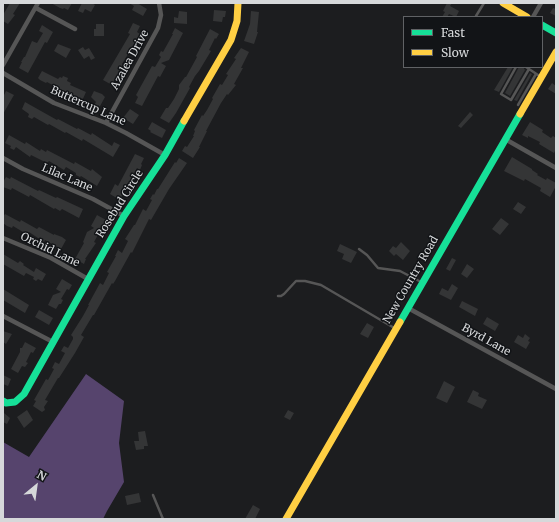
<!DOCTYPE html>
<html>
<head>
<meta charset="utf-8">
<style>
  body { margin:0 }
  #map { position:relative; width:559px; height:522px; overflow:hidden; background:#1c1d1f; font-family:Merriweather,serif }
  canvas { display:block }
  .frame { position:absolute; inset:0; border:4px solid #d6d8da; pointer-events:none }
  .legend { position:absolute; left:403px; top:16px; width:140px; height:52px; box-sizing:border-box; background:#121417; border:1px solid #606265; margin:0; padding:5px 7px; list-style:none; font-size:12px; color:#d6d8da }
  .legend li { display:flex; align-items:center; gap:8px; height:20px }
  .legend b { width:20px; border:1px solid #606265 }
  .north { position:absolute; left:16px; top:466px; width:40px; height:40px; -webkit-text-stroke:3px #121417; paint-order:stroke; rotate:29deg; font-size:11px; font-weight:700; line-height:16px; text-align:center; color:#d6d8da }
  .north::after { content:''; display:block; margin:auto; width:14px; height:18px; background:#d6d8da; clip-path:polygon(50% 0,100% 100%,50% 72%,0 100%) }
</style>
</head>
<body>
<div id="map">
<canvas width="559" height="522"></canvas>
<div class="frame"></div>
<ul class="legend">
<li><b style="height:5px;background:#16e098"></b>Fast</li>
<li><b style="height:5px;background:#ffcf43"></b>Slow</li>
</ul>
<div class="north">N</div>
</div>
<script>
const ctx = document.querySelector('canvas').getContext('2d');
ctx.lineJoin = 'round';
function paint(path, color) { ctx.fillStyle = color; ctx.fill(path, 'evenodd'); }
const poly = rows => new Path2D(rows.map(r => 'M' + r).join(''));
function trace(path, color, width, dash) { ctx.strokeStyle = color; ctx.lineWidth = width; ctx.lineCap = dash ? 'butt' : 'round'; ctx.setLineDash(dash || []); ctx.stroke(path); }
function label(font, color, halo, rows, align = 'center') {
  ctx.font = font + ' Merriweather,serif'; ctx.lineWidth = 3; ctx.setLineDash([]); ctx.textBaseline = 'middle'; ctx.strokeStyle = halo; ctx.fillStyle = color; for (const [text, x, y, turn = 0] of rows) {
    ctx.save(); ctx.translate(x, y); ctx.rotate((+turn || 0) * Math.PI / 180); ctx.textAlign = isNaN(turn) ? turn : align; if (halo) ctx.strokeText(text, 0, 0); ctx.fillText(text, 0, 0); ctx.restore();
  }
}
paint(poly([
  [86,374,124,401,119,443,124,482,107,511,103,519,3,519,3,442,29,457]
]), '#56446d');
paint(poly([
  [10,3,20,3,13,14,15,15,8,24,3,21,3,15],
  [51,3,72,3,68,10,64,8,63,9,60,8],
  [82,3,92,3,95,5,91,12,85,9,83,13,78,11],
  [129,3,137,3,147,9,143,16,132,10,134,6],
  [447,3,452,3,450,6,459,11,456,17,449,14,447,17,442,17,445,12,443,11],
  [553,8,556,9,556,16,550,13],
  [214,10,226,11,225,17,223,17,222,22,213,21],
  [179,11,187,12,187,24,174,23,174,17,178,18],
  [251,11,259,12,257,32,258,32,254,44,244,41,250,24],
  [133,23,140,26,137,32,140,34,122,64,123,65,112,85,103,80,130,34,128,33],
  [96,24,104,24,104,36,94,36,94,29,96,29],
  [42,25,53,32,47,43,45,42,28,73,19,68,22,62,21,62,24,57,25,57,32,41,37,43,43,33,39,31],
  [175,28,183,33,169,60,161,63,166,66,160,77,158,76,142,106,135,103,138,97,136,95,152,66,155,67,161,57,159,55,161,51,163,52,173,34,172,34],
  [210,29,219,34,216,39,215,38,209,50,211,51,199,71,195,76,189,87,190,88,176,113,169,123,160,118,166,108,168,108,174,99,179,89,179,85,185,77,186,77,197,57,196,56],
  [58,44,71,49,66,58,54,51],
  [83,47,85,50,89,48,95,58,91,60,89,56,84,59,78,50],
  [241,48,249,52,241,68,243,68,234,84,236,85,228,95,227,94,221,103,206,131,207,131,199,147,200,147,193,158,182,151,185,146,187,147,194,136,193,136,195,131,194,130,202,115,203,116,207,110,213,99,212,98,220,84,222,85,228,75,226,74,236,59,234,58],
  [508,67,513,67,499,92,494,90],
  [519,67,523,67,525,70,510,96,505,93],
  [42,71,58,79,60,77,62,78,63,76,68,78,67,81,71,83,70,85,86,92,82,101,60,91,60,89,47,82,46,83,40,80,38,78],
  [530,73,532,74,517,101,514,100],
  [552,83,556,86,556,94,548,89],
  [6,91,14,95,3,114,3,97],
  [94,91,102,94,105,97,99,108,94,105,96,102,91,97],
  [25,102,57,120,58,119,77,129,78,128,91,135,92,133,112,146,114,142,120,145,113,157,83,139,82,141,66,132,65,133,49,124,48,125,34,117,32,119,28,117,29,114,22,109],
  [130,109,139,115,133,124,123,118],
  [470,112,473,115,461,128,458,126],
  [152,122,166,130,162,138,150,132,151,131,148,129],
  [530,122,543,130,542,132,551,138,553,136,556,138,556,149,554,153,539,144,540,142,528,136,528,138,522,135],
  [9,135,25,144,26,142,40,151,41,149,46,152,47,150,74,164,75,162,91,171,92,169,102,177,97,186,81,176,80,177,76,175,76,173,66,167,64,170,49,161,47,163,31,155,30,157,16,147,14,150,10,148,11,146,5,143],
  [135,154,144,158,141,164,142,165,140,170,137,168,131,179,133,180,130,185,128,184,120,200,110,194,115,184,118,186],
  [512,157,532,169,532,170,538,174,537,175,546,180,547,178,556,183,556,186,550,197,540,191,541,188,525,179,524,181,504,171],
  [179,158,187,163,169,189,151,220,149,219,132,253,131,252,115,281,113,284,112,283,94,315,93,315,81,335,84,337,75,353,59,378,58,378,45,400,48,401,44,407,45,410,42,412,33,406,36,401,34,400,46,379,48,380,54,369,52,368,55,362,59,364,65,353,61,351,64,346,68,348,73,339,73,337,71,335,83,316,89,305,88,305,100,283,103,285,109,273,107,272,116,256,115,256,118,250,122,253,128,241,125,239,134,225,135,225,143,209,146,211,152,200,150,199,153,194,154,195,157,189,158,189,175,162,176,163],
  [6,177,10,179,11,177,38,191,39,190,56,198,57,197,83,209,79,218,62,209,60,211,55,208,54,209,30,195,29,197,12,188,11,190,3,187,3,182],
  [518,202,526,207,521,214,513,209],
  [5,214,20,222,21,220,37,229,39,227,54,235,54,234,62,237,66,240,61,249,45,240,44,242,29,232,28,235,13,226,12,228,7,226,3,223,3,217],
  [97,215,106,220,102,232,100,231,94,242,96,243,85,259,86,259,84,264,75,259,84,243,83,242,87,232,94,228,91,226],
  [501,218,509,224,500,235,492,229],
  [401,242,410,251,403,260,396,254,394,256,389,251,393,246,396,248],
  [340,244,357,252,351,263,342,259,344,254,337,251],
  [3,254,18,263,20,261,24,264,23,265,34,272,36,268,46,274,42,281,38,279,36,281,33,279,34,277,26,273,24,276,3,264],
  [452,258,456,260,450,271,446,269],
  [467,264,474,269,467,278,461,274],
  [62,279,72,285,69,290,67,289,61,299,63,300,61,304,59,304,56,309,48,305,53,295,61,292,56,289],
  [452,284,458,288,451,300,439,294,442,288,448,291],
  [3,289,29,305,25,313,3,300],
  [462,301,478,309,475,316,459,307],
  [39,310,53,318,49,325,35,317],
  [487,317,499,324,495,331,483,324],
  [367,323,374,327,368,338,360,334],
  [3,331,12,334,6,344,3,342],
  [525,334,530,338,528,341,530,342,526,349,514,342,518,335,523,338],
  [25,342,36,348,33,353,31,352,26,362,28,363,25,367,22,366,18,373,11,369,20,352,20,348,22,348],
  [3,375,11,379,8,386,3,384],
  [444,381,455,387,447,403,436,398],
  [473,390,479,393,478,396,487,400,482,409,467,402],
  [27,410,33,420,24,428,17,417],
  [288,410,294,413,290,420,284,417],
  [4,413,10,418,7,424,3,422],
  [145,431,148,446,144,446,144,449,136,450,134,441,139,441,138,432],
  [139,493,141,502,127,505,125,496],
  [253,505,260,509,255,519,245,519]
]), '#343536');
trace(poly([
  [476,16,484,3],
  [516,67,501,94,511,100,529,69],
  [526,67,541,77],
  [518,105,536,74],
  [359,249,367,255,378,268,400,271,421,282],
  [278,296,281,296,284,294,296,281,305,281,321,285,396,329],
  [153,495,163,519]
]), '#565656', 2.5);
trace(poly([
  [36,8,75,29],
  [533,17,541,3],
  [3,65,38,3],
  [3,73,54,103,106,123,126,133,165,155],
  [106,123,158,28,161,15,159,3],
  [505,139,556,168],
  [3,158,23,169,93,199,124,216],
  [3,238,51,258,88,279],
  [408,308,556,389],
  [3,316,53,342]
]), '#565656', 4.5);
trace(poly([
  [542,25,556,33],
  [400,322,520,114],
  [3,401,6,403,15,402,24,394,124,216,165,155,184,121]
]), '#16e098', 7);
trace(poly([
  [503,3,527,17],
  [520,114,556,52],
  [184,121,231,40,237,21,238,3],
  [286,519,400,322]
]), '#ffcf43', 7);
label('11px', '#d6d8da', '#121417', [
  ["Azalea Drive",130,60,-61],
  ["Buttercup Lane",88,106,24],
  ["Lilac Lane",67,178,23],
  ["Rosebud Circle",120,204,-58],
  ["Orchid Lane",50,250,26],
  ["New Country Road",411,280,-60],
  ["Byrd Lane",486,340,29]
]);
</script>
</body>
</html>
